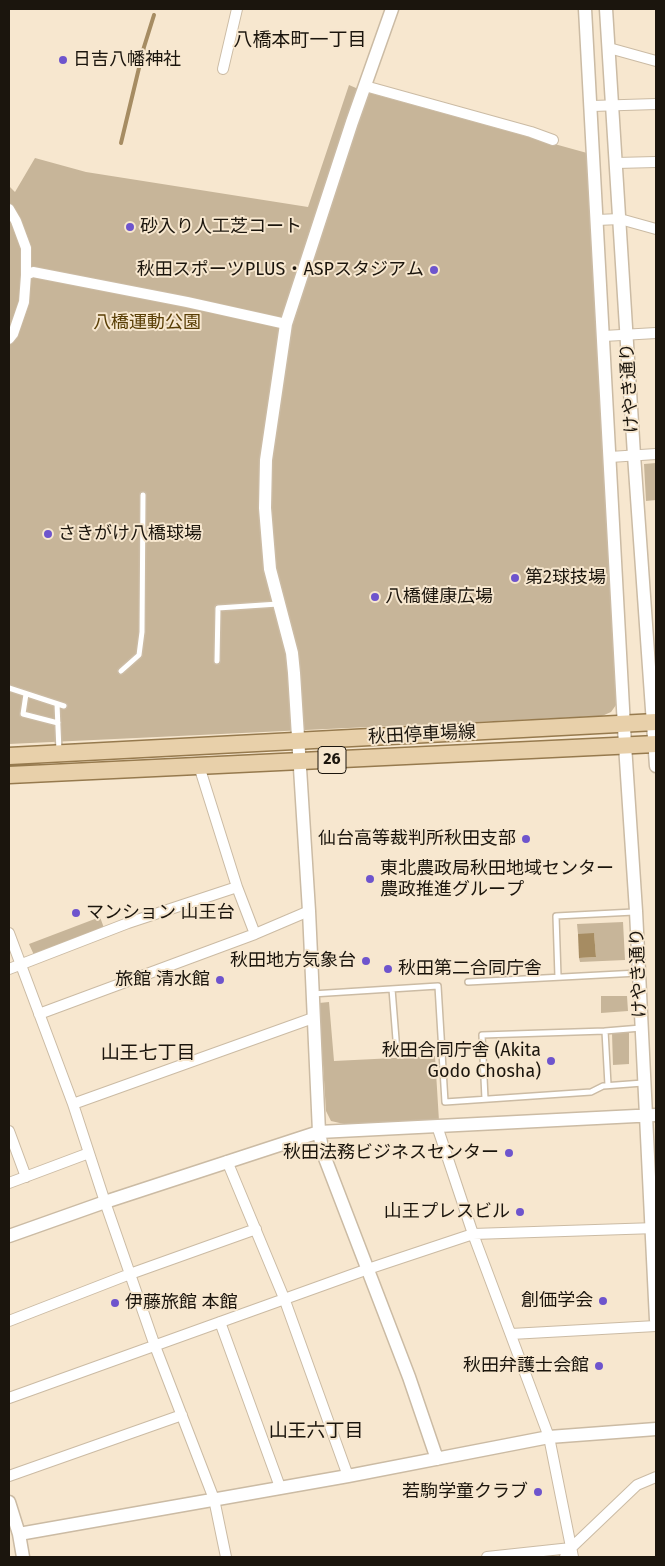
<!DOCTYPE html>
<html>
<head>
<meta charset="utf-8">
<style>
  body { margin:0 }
  #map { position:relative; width:665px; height:1566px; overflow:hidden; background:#f7e7cf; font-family:"Fira Sans",sans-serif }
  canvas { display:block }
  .frame { position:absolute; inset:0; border:10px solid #1b150d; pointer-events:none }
</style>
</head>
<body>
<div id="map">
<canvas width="665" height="1566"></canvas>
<div class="frame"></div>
</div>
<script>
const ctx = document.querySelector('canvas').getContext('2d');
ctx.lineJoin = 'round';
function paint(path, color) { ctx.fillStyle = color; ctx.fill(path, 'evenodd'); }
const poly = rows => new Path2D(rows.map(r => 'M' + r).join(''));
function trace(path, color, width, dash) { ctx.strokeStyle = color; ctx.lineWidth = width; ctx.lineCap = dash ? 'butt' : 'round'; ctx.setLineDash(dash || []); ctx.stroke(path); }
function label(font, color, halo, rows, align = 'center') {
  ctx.font = font + ' "Fira Sans","Noto Sans JP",sans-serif'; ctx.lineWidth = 4; ctx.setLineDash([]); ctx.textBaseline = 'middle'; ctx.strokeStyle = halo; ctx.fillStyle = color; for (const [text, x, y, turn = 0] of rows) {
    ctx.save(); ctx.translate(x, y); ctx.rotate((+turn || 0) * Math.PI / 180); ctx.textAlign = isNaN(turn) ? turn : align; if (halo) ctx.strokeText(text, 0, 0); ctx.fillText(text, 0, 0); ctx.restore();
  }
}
paint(poly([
  [349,85,363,91,587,153,616,705,611,712,602,716,9,744,9,186,15,192,35,158,86,172,308,207],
  [656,463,656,500,646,501,644,464],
  [100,917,104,928,34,955,29,944],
  [623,922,625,960,580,962,579,958,596,957,594,934,578,934,577,924],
  [601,996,627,996,628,1011,601,1013],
  [329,1002,334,1061,435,1056,439,1121,344,1124,331,1121,326,1111,319,1003],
  [629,1032,629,1064,613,1065,612,1033]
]), '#c7b599');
paint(poly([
  [594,933,596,957,579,958,578,934]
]), '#a68c62');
trace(poly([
  [121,143,144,47,154,15]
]), '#a68c62', 4);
const service = poly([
  [217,661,218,608,278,604],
  [121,671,139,655,142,632,143,495],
  [9,688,64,706],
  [26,694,23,714,58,723],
  [57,704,59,751],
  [558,977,556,916,634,912],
  [468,982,638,973],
  [392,989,397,1052],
  [312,994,438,986,445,1102,591,1092,603,1086,643,1083],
  [605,1031,641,1028],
  [485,1099,482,1035,605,1031,608,1085]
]);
const minor = poly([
  [609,48,656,61],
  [223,69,237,9],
  [365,86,531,132,553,140],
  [592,106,656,104],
  [616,163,656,162],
  [9,209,16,221,26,248,26,275,24,302,13,334,9,339],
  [597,220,620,219,656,229],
  [26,275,33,272,187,302,286,324],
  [604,336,656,333],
  [610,457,656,454],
  [199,766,237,887],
  [9,933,73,1104,105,1202,155,1346,214,1499,226,1557],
  [9,969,128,923,237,887,255,934,309,911],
  [39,1014,255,934],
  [73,1104,313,1018],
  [437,1126,473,1234,549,1437,573,1557],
  [9,1131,26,1177],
  [227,1161,284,1298,348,1476],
  [9,1183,89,1153],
  [9,1321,130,1274,256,1229],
  [220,1322,280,1487],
  [511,1334,656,1326],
  [9,1398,368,1269,473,1234,656,1228],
  [9,1476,182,1415],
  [487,1557,571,1548],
  [565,1557,571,1548,637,1485,656,1477]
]);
const tertiary = poly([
  [392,9,352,122,286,324,266,460,265,508,270,569,292,653,294,673,309,911,319,1132,323,1153,409,1377,437,1459],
  [585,9,625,745,636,911,656,1320],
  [606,9,634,455,656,766],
  [9,1236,105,1202,319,1132,656,1115],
  [9,1502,19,1534,23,1557],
  [19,1534,348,1476,549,1437,656,1429]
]);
const primary = poly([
  [9,756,656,722],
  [9,775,656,744]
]);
trace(service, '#cbbba4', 8);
trace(minor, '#cbbba4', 12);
trace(tertiary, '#cbbba4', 15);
trace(primary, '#967a4e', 19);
trace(service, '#fff', 5);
trace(minor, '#fff', 10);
trace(tertiary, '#fff', 12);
trace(primary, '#e8d0aa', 16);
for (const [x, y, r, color] of [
  [63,60,5,"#6e54cd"],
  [130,227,5,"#6e54cd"],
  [434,270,5,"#6e54cd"],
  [48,534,5,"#6e54cd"],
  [515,578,5,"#6e54cd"],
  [375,597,5,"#6e54cd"],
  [526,839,5,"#6e54cd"],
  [370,879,5,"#6e54cd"],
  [76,913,5,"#6e54cd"],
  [366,961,5,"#6e54cd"],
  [388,969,5,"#6e54cd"],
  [220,980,5,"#6e54cd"],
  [551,1061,5,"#6e54cd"],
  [509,1153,5,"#6e54cd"],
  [520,1212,5,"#6e54cd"],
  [603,1301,5,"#6e54cd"],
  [115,1303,5,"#6e54cd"],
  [599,1366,5,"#6e54cd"],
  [538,1492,5,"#6e54cd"]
]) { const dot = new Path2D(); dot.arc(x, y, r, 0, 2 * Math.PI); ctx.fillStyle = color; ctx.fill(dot); trace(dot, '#f7e7cf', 2); }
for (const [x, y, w] of [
  [332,760,28]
]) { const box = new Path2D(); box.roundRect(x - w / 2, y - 13.5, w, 27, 4); ctx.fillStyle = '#f7e7cf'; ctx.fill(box); trace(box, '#1b150d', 1); }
label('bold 16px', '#1b150d', null, [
  ["26",332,760]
]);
label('18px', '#1b150d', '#f7e7cf', [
  ["日吉八幡神社",73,60,"left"],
  ["砂入り人工芝コート",140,227,"left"],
  ["秋田スポーツPLUS・ASPスタジアム",424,270],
  ["さきがけ八橋球場",58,534,"left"],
  ["第2球技場",525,578,"left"],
  ["八橋健康広場",385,597,"left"],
  ["仙台高等裁判所秋田支部",516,839],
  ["東北農政局秋田地域センター",380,869,"left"],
  ["農政推進グループ",380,890,"left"],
  ["マンション 山王台",86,913,"left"],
  ["秋田地方気象台",356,961],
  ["秋田第二合同庁舎",398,969,"left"],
  ["旅館 清水館",210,980],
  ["秋田合同庁舎 (Akita",541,1051],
  ["Godo Chosha)",541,1072],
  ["秋田法務ビジネスセンター",499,1153],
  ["山王プレスビル",510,1212],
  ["創価学会",593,1301],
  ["伊藤旅館 本館",125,1303,"left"],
  ["秋田弁護士会館",589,1366],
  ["若駒学童クラブ",528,1492]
], 'right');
label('18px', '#593e05', '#f7e7cf', [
  ["八橋運動公園",147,323]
]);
label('18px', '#1b150d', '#f7e7cf', [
  ["けやき通り",630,388,-93],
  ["秋田停車場線",422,735,-3],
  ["けやき通り",639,973,-92]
]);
label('19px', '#1b150d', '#f7e7cf', [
  ["八橋本町一丁目",300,41],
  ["山王七丁目",148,1054],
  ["山王六丁目",316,1432]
]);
</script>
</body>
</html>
